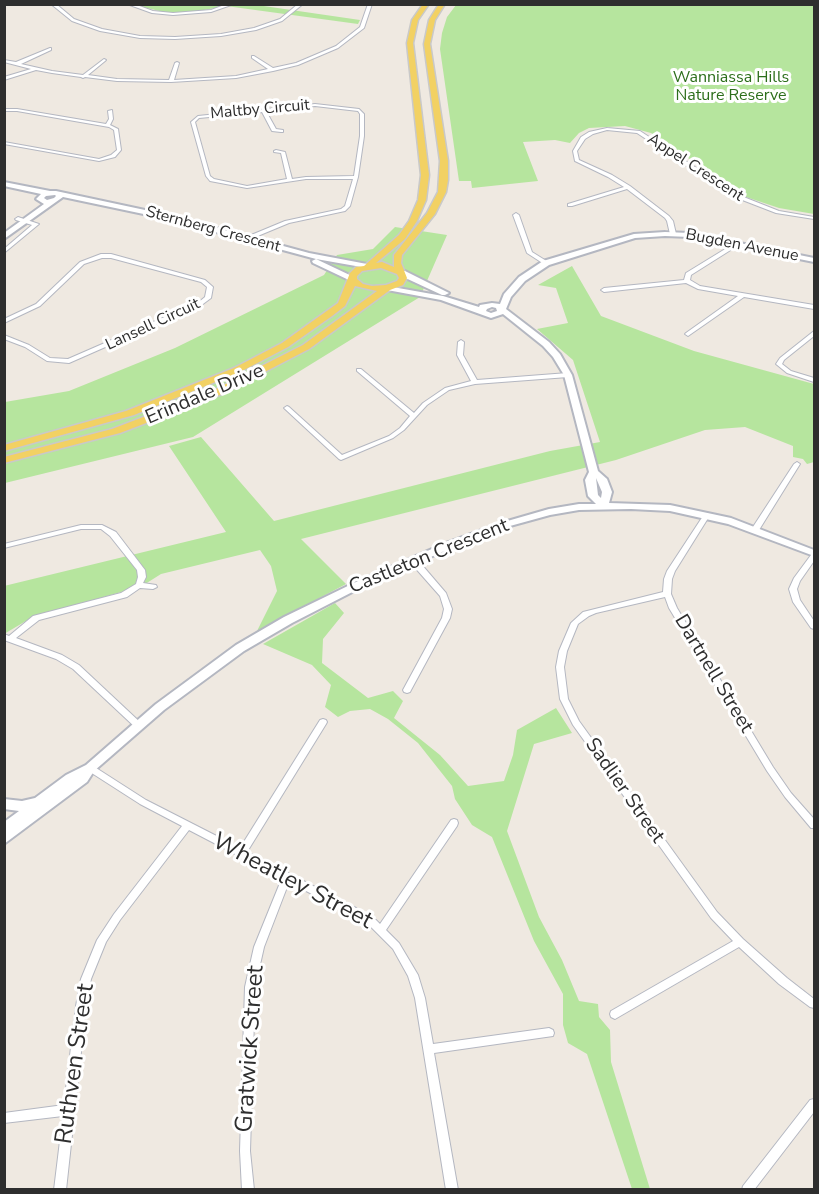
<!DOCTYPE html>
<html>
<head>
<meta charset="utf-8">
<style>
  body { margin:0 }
  #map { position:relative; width:819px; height:1194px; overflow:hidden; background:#efe9e1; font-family:"Nunito Sans",sans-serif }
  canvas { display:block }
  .frame { position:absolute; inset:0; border:6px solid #2e2e2e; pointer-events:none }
</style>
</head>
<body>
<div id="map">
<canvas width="819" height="1194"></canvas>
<div class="frame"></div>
</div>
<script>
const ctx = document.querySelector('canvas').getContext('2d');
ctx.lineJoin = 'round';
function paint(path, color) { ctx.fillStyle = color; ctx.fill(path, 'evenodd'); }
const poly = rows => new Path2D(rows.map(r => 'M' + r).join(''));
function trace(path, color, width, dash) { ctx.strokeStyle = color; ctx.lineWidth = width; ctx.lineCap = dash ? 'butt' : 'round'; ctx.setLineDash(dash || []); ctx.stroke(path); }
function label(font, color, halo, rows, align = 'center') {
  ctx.font = font + ' "Nunito Sans",sans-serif'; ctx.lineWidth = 6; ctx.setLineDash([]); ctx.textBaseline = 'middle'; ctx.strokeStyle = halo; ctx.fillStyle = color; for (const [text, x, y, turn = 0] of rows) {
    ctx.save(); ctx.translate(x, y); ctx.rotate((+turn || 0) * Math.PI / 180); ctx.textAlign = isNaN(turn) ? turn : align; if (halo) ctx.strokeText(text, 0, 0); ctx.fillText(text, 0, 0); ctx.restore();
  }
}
paint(poly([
  [250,4,360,20,358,24,226,6,193,12,164,12,134,5],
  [456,5,814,5,814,214,779,208,746,197,651,133,625,126,589,128,579,133,570,143,555,140,523,142,538,181,472,188,471,181,459,181,440,49,442,33,447,17],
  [395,227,447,235,420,297,193,437,5,483,5,402,69,391,175,348,324,275,337,255,373,249],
  [572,266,601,316,694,351,814,384,814,462,807,464,803,459,793,457,793,446,745,427,705,430,616,460,301,539,346,584,257,631,277,591,271,566,260,550,161,574,142,586,31,618,4,634,4,586,226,532,169,446,201,437,274,521,550,451,600,442,573,360,537,329,568,323,556,288,538,285],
  [335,603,344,613,323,639,322,663,368,698,393,691,403,701,394,718,440,755,468,786,504,781,513,755,517,730,556,708,572,733,534,744,507,831,539,917,562,960,579,1001,598,1004,599,1017,610,1030,611,1062,650,1189,632,1189,587,1054,568,1043,563,1025,563,994,534,941,492,837,472,825,455,799,452,786,418,743,388,719,370,709,350,711,338,717,325,707,331,685,312,665,263,644]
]), '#b6e59e');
const street = poly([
  [51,4,56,4,74,19,102,29,140,36,175,37,221,34,254,28,280,19,298,4,303,4,282,21,256,30,221,36,175,39,140,38,100,31,72,21,51,4],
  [134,4,153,11,173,13,211,10,227,4,234,4,211,12,173,15,152,13,127,4,134,4],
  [368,4,372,4,364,28,338,48,298,65,273,71,236,78,171,82,117,81,85,77,83,78,81,77,52,73,36,70,4,80,4,77,31,69,4,62,4,60,16,62,50,48,51,48,51,50,21,64,52,71,83,75,104,59,106,60,105,61,88,75,117,79,169,80,175,63,177,62,179,63,174,80,236,76,268,69,252,58,252,56,254,56,273,68,296,63,336,46,360,27,368,4],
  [315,104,359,109,364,114,364,136,358,177,350,206,345,211,289,223,248,240,244,240,244,238,285,221,341,209,345,206,353,179,306,179,247,188,210,181,206,176,191,122,198,116,315,104],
  [315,106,358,111,360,114,360,136,354,176,306,177,292,179,285,152,276,150,274,151,274,152,281,153,287,179,247,186,214,179,210,176,195,122,199,118,262,112,272,131,281,132,283,132,283,130,276,129,266,111,315,106],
  [4,109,17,109,106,124,109,119,108,111,112,110,113,119,110,125,118,129,121,150,115,157,99,161,4,144,4,142,99,159,111,155,117,150,114,130,109,127,17,111,4,111,4,109],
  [607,128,640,131,736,194,779,211,814,217,814,219,776,213,732,196,637,133,607,130,593,134,585,139,577,151,579,160,612,175,630,186,669,216,673,221,676,234,673,236,670,234,667,221,665,218,627,189,572,206,568,206,568,204,624,187,608,177,575,161,573,151,581,137,589,132,607,128],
  [516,213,519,215,532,252,548,262,548,264,544,264,527,253,513,215,516,213],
  [18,217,39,224,4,253,4,249,32,225,16,220,15,219,18,217],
  [735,243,737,244,737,246,691,275,690,280,700,286,814,305,814,309,744,297,688,336,685,334,686,333,738,296,698,289,686,283,604,292,601,290,604,288,684,280,686,273,735,243],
  [101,254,111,254,205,280,213,287,211,298,203,304,69,363,47,361,25,347,4,339,4,335,29,345,50,358,68,359,199,302,205,297,207,287,201,282,111,258,102,258,84,264,40,306,4,323,4,319,36,304,80,262,101,254],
  [814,331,814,336,784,360,782,364,791,371,814,378,814,382,787,373,776,364,780,358,814,331],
  [461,340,464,342,463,355,477,380,568,373,571,375,568,377,475,384,449,390,427,405,404,430,393,438,341,460,339,459,284,408,287,406,289,407,342,455,389,436,400,428,410,416,357,371,357,369,361,369,414,413,423,403,445,388,471,381,457,355,458,342,461,340],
  [797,462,800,464,759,530,755,532,752,532,751,530,794,464,797,462],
  [705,513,707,513,710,515,675,571,672,579,671,594,677,608,773,767,791,793,814,819,814,828,811,828,785,797,767,771,669,608,665,597,596,613,589,616,578,624,567,651,564,667,568,699,579,721,717,912,743,939,787,978,814,999,814,1008,810,1007,779,984,739,947,615,1019,611,1017,610,1014,611,1011,733,941,711,918,573,725,560,699,556,667,559,651,571,623,583,612,663,592,664,579,667,571,705,513],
  [81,525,102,525,116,532,145,570,146,577,143,583,156,585,157,587,153,589,140,588,127,597,39,620,16,638,62,655,79,665,142,724,143,726,142,728,139,729,136,728,73,669,56,659,4,640,4,634,9,636,33,616,121,593,136,584,138,577,137,570,110,536,101,529,81,529,4,548,4,544,81,525],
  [811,555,814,555,814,561,800,581,797,589,800,600,814,621,814,629,811,628,793,602,789,589,794,578,811,555],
  [410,558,416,558,446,593,452,609,450,618,411,690,410,692,407,693,404,692,403,690,442,618,444,609,440,596,410,562,409,560,410,558],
  [323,719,326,720,327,722,326,724,247,852,356,908,376,920,380,924,451,820,454,819,457,820,458,823,457,826,386,930,399,943,418,975,425,998,433,1044,549,1028,553,1030,554,1033,553,1036,434,1053,458,1190,446,1190,415,998,408,976,393,949,370,926,350,914,289,882,264,947,255,987,250,1151,254,1190,242,1190,240,1151,245,987,254,947,282,878,238,857,237,855,189,830,120,920,106,942,91,979,86,1006,66,1190,54,1190,63,1116,4,1123,4,1113,64,1105,76,1006,81,979,97,940,114,914,182,826,140,804,87,770,86,768,87,766,90,765,93,766,146,800,240,848,320,720,323,719],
  [814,1099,814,1112,754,1190,742,1190,743,1186,810,1100,814,1099]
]);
const secondary = poly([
  [4,182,50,191,56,191,173,216,309,253,367,264,371,266,367,268,316,259,356,278,357,280,353,282,313,263,312,261,316,259,172,220,63,197,4,239,4,233,44,204,36,199,41,194,4,186,4,182],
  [55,195,56,196,54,198,47,200,44,198,46,196,55,195],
  [665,232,690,233,814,258,814,262,690,237,665,236,635,238,549,265,525,281,511,297,506,309,549,342,560,354,572,375,598,471,607,479,612,492,609,503,670,505,731,518,814,550,814,556,728,524,670,511,631,509,579,510,550,515,510,526,449,549,364,586,292,623,244,651,164,710,94,771,87,782,4,844,4,822,19,811,4,809,4,799,22,801,35,798,66,775,86,765,156,704,236,645,284,617,356,582,441,545,504,522,549,509,579,504,596,504,588,496,585,480,589,472,564,375,553,357,543,346,503,314,491,318,441,300,387,290,383,288,387,286,443,296,479,307,480,305,492,303,500,304,504,294,519,277,543,261,634,234,665,232],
  [492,307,496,308,497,311,491,313,486,311,487,309,492,307],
  [596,478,602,492,601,498,598,495,596,478],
  [399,271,405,271,449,293,445,295,442,295,399,275,399,271]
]);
const primary = poly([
  [423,4,429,4,418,20,413,43,429,175,426,200,417,221,405,239,376,263,382,262,394,267,394,255,427,213,438,192,440,161,424,44,429,20,439,4,445,4,435,20,430,44,448,161,448,180,446,192,435,214,402,255,401,263,407,278,403,285,390,290,309,349,222,394,120,433,4,463,4,457,112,429,214,390,303,345,377,291,355,286,345,306,332,316,288,347,240,372,134,415,4,451,4,445,126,411,234,368,282,343,338,303,350,273,356,267,364,266,399,235,409,221,418,200,421,175,407,43,412,20,423,4],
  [381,268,397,274,399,278,397,281,386,285,372,286,363,284,357,279,357,276,362,271,381,268]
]);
trace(street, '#b4b7c1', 2);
trace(secondary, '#b4b7c1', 4);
trace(primary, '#c9c9c9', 3);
paint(street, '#fff');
paint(secondary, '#fff');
paint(primary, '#f2d163');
label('16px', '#2c6e1b', '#fff', [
  ["Wanniassa Hills",731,78],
  ["Nature Reserve",731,96]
]);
label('16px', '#2e2e2e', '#fff', [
  ["Maltby Circuit",260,110,-5],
  ["Appel Crescent",695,168,33],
  ["Sternberg Crescent",213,230,15],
  ["Bugden Avenue",742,246,11],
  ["Lansell Circuit",153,325,-25]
]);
label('20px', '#2e2e2e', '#fff', [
  ["Erindale Drive",205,395,-23],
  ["Castleton Crescent",429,557,-22],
  ["Dartnell Street",713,674,59],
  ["Sadlier Street",624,791,55]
]);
label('24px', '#2e2e2e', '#fff', [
  ["Wheatley Street",292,882,28],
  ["Gratwick Street",251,1049,-86],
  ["Ruthven Street",76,1064,-82]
]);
</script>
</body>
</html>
